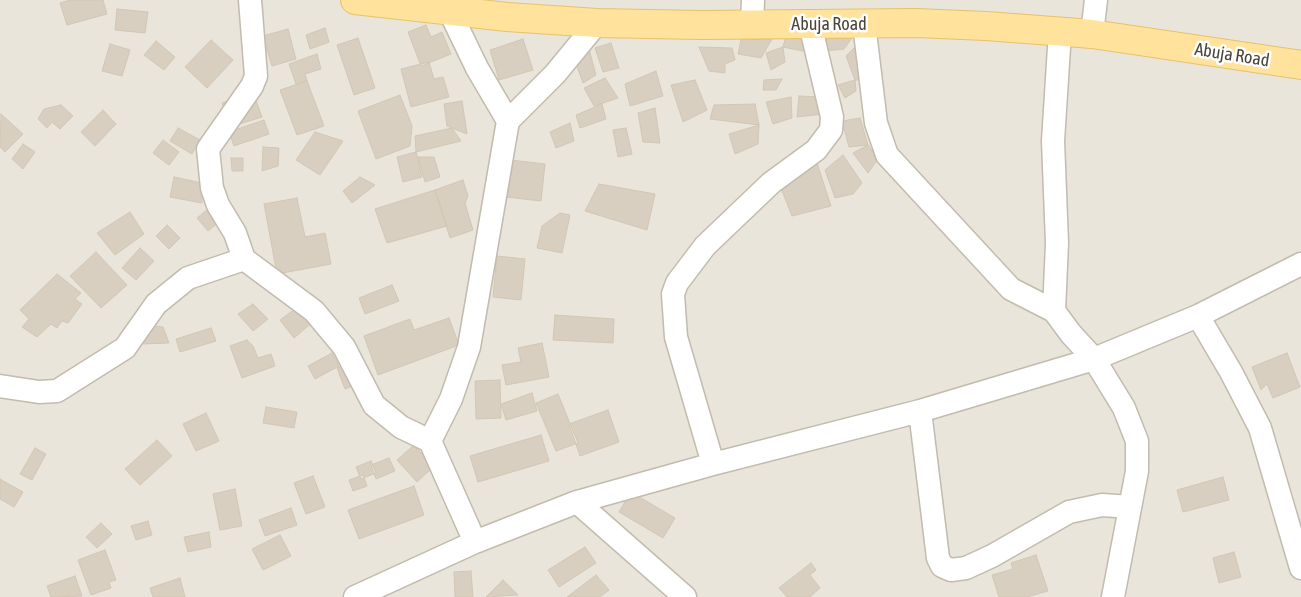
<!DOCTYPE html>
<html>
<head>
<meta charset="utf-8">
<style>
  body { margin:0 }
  canvas { display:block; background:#f6f3ec }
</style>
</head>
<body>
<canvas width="1301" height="597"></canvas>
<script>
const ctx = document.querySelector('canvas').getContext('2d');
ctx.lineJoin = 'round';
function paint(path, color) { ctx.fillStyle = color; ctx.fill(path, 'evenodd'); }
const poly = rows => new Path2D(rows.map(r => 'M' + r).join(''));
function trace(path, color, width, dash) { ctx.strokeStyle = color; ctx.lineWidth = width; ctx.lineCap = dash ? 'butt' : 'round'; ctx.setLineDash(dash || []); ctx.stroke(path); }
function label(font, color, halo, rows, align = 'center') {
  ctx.font = font + ' "Asap Condensed",sans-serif'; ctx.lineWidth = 5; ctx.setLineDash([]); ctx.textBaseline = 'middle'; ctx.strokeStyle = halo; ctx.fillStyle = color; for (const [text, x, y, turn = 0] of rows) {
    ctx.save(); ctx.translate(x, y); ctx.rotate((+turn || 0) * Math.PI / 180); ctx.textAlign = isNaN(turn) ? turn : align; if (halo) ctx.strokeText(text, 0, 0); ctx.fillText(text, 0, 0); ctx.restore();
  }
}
paint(poly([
  [0,0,1301,0,1301,597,0,597]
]), '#eae5da');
const building = poly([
  [70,0,103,0,107,14,67,25,60,3,70,0],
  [117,9,148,12,145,33,115,30,117,9],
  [426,25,431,37,442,32,451,54,421,66,408,32,426,25],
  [325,28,329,42,310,49,306,35,325,28],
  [288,29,296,59,272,66,263,36,288,29],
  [826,30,854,35,844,49,825,51,826,30],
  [787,32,808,34,808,52,783,47,787,32],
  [742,36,746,39,772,39,761,58,738,54,742,36],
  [358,38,375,88,354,95,337,45,358,38],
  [523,39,533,70,499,80,490,50,523,39],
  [211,40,233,60,207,88,185,67,211,40],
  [156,41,175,57,164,70,144,55,156,41],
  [611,43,619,68,603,72,595,48,611,43],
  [110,44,130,50,122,76,102,71,110,44],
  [699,47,732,48,735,60,725,64,725,73,709,71,699,47],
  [783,47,785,62,771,70,766,53,783,47],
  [855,47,865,80,855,80,846,56,855,47],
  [589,49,596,75,583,83,572,53,589,49],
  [317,54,321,69,305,74,307,81,296,84,289,64,317,54],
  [429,62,434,79,443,77,449,97,411,107,401,69,429,62],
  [656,71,663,96,630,106,625,84,656,71],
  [605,78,618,98,594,106,584,88,605,78],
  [782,79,776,90,763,90,764,80,782,79],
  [695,80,707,110,683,122,671,85,695,80],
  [855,80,856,91,845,98,838,85,855,80],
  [307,81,324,126,297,135,280,90,307,81],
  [253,92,262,117,230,127,222,103,253,92],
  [400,95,412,126,410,146,376,159,358,111,400,95],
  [799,96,821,97,823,114,797,117,799,96],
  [791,97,792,118,773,124,766,102,791,97],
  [462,101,467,134,447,126,444,104,462,101],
  [602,104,606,119,580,128,576,115,602,104],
  [755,104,759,125,710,119,714,105,755,104],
  [61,105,73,116,60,129,52,122,47,128,38,119,44,109,61,105],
  [655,108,660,143,643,142,638,113,655,108],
  [103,110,116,124,95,146,81,132,103,110],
  [1,114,23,134,5,152,0,147,1,114],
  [860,118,868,145,849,147,842,121,860,118],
  [264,120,269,134,234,146,229,132,264,120],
  [570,123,574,141,556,148,550,132,570,123],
  [759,125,758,144,735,154,729,134,759,125],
  [178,128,200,140,192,154,170,141,178,128],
  [452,128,461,141,416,152,415,136,452,128],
  [626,128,632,154,618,157,613,130,626,128],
  [315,132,343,141,320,175,296,160,315,132],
  [163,140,179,152,169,165,153,153,163,140],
  [23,144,35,152,23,169,12,159,23,144],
  [868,145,878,159,868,173,853,153,868,145],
  [263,147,279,148,278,166,262,171,263,147],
  [416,152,422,177,403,182,397,157,416,152],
  [843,155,862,183,853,194,835,198,825,170,843,155],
  [418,157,434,157,440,177,425,182,418,157],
  [231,158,243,158,243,171,232,171,231,158],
  [510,160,545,164,541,201,506,197,510,160],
  [817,163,831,206,792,216,777,178,817,163],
  [174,177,202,183,202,203,170,197,174,177],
  [360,177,375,185,352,203,343,191,360,177],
  [463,180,468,196,465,203,473,230,450,238,435,190,463,180],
  [599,184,655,194,647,230,585,211,599,184],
  [435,190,447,226,387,243,375,209,435,190],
  [297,198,305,237,325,233,331,264,277,274,264,204,297,198],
  [213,205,224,218,208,231,197,218,213,205],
  [130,212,144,234,115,255,97,233,130,212],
  [560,213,570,215,562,253,537,248,542,226,560,213],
  [167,225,180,238,169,249,156,236,167,225],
  [140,248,154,261,136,280,122,268,140,248],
  [96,252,127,285,101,308,70,276,96,252],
  [497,256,525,259,521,300,493,297,497,256],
  [57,274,81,293,75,299,82,304,68,323,62,321,57,328,51,324,37,337,22,327,29,319,20,310,57,274],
  [392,285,399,301,365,314,359,298,392,285],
  [303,303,322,314,294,338,280,320,303,303],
  [253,304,268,319,253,331,238,314,253,304],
  [555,315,614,319,613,343,553,340,555,315],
  [449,318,459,345,378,375,364,336,410,319,414,330,449,318],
  [137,324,163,327,169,343,142,344,137,324],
  [211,328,216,341,180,352,176,339,211,328],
  [247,340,253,346,258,358,271,354,275,366,242,378,230,346,247,340],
  [542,343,549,377,506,385,502,365,521,362,518,348,542,343],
  [332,353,339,366,315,379,308,366,332,353],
  [1287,353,1300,387,1273,398,1267,384,1261,390,1252,367,1287,353],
  [351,363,358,384,345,389,337,368,351,363],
  [500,380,501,418,476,419,475,381,500,380],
  [532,393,537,411,506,420,501,404,532,393],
  [558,394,578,443,556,451,536,403,558,394],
  [266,407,297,412,294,428,263,423,266,407],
  [608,410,619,442,580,456,569,424,608,410],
  [206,413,219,441,196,451,183,424,206,413],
  [541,435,549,461,478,482,470,456,541,435],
  [157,440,172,456,140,485,125,469,157,440],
  [414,445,433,467,417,482,397,460,414,445],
  [35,448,46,454,32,480,20,474,35,448],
  [389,458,395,471,376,479,371,465,389,458],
  [371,461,376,473,361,479,356,467,371,461],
  [363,475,367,486,353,491,349,480,363,475],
  [313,476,325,507,306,514,294,483,313,476],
  [1223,477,1229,500,1183,512,1177,490,1223,477],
  [0,479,23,492,14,507,0,499,0,479],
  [414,486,424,515,359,539,348,510,414,486],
  [235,489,242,526,220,530,213,494,235,489],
  [631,492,675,518,663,538,619,512,631,492],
  [291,508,297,525,265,536,259,520,291,508],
  [148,521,152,535,136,540,131,526,148,521],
  [101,523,112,534,97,548,86,537,101,523],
  [209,532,211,547,188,552,184,537,209,532],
  [280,535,291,556,263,570,252,549,280,535],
  [585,547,596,563,559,587,548,570,585,547],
  [105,550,116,580,109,582,111,588,91,595,78,560,105,550],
  [1234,552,1241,577,1219,583,1213,558,1234,552],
  [1036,555,1048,591,1027,597,999,597,992,575,1013,569,1011,563,1036,555],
  [811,563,816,570,810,575,820,588,810,597,787,597,779,588,811,563],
  [471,571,473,597,455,597,454,572,471,571],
  [596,575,609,590,600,597,567,597,596,575],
  [75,576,82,596,51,597,47,586,75,576],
  [180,578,185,597,153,597,150,588,180,578],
  [503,580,518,595,486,597,503,580]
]);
paint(building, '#d8cfc1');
trace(building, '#d3c7b4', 1);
const street = poly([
  [250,0,256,76,252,86,208,149,212,188,218,205,235,233,244,259,314,311,344,347,374,405,401,427,430,441,475,542],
  [449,10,477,68,508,121],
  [864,24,876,123,887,155,1011,289,1054,311,1071,334,1094,359,1124,408,1137,441,1137,471,1113,597],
  [752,25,753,0],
  [1092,34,1096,0],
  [1054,311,1057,243,1053,141,1060,32],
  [1198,316,1231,372,1260,428,1301,568],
  [0,386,39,392,57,391,125,348,156,304,188,278,244,259],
  [920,411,938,558,942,566,951,570,966,568,992,556,1069,512,1102,505,1130,507],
  [430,441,451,399,469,347,508,121,555,74,597,23],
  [713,464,676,337,673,294,677,283,705,246,771,183,816,150,831,130,832,117,810,24],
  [577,502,685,597],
  [355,597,475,542,577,502,713,464,920,411,1094,359,1198,316,1301,264]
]);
const primary = poly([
  [355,0,507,17,597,23,701,25,916,23,986,26,1092,34,1301,65]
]);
trace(street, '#c2bbae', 25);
trace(primary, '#e6c16a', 30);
trace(street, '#fff', 22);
trace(primary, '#ffe39c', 28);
label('18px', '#4b4439', '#fff', [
  ["Abuja Road",829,24],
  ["Abuja Road",1232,55,9]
]);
</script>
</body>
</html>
